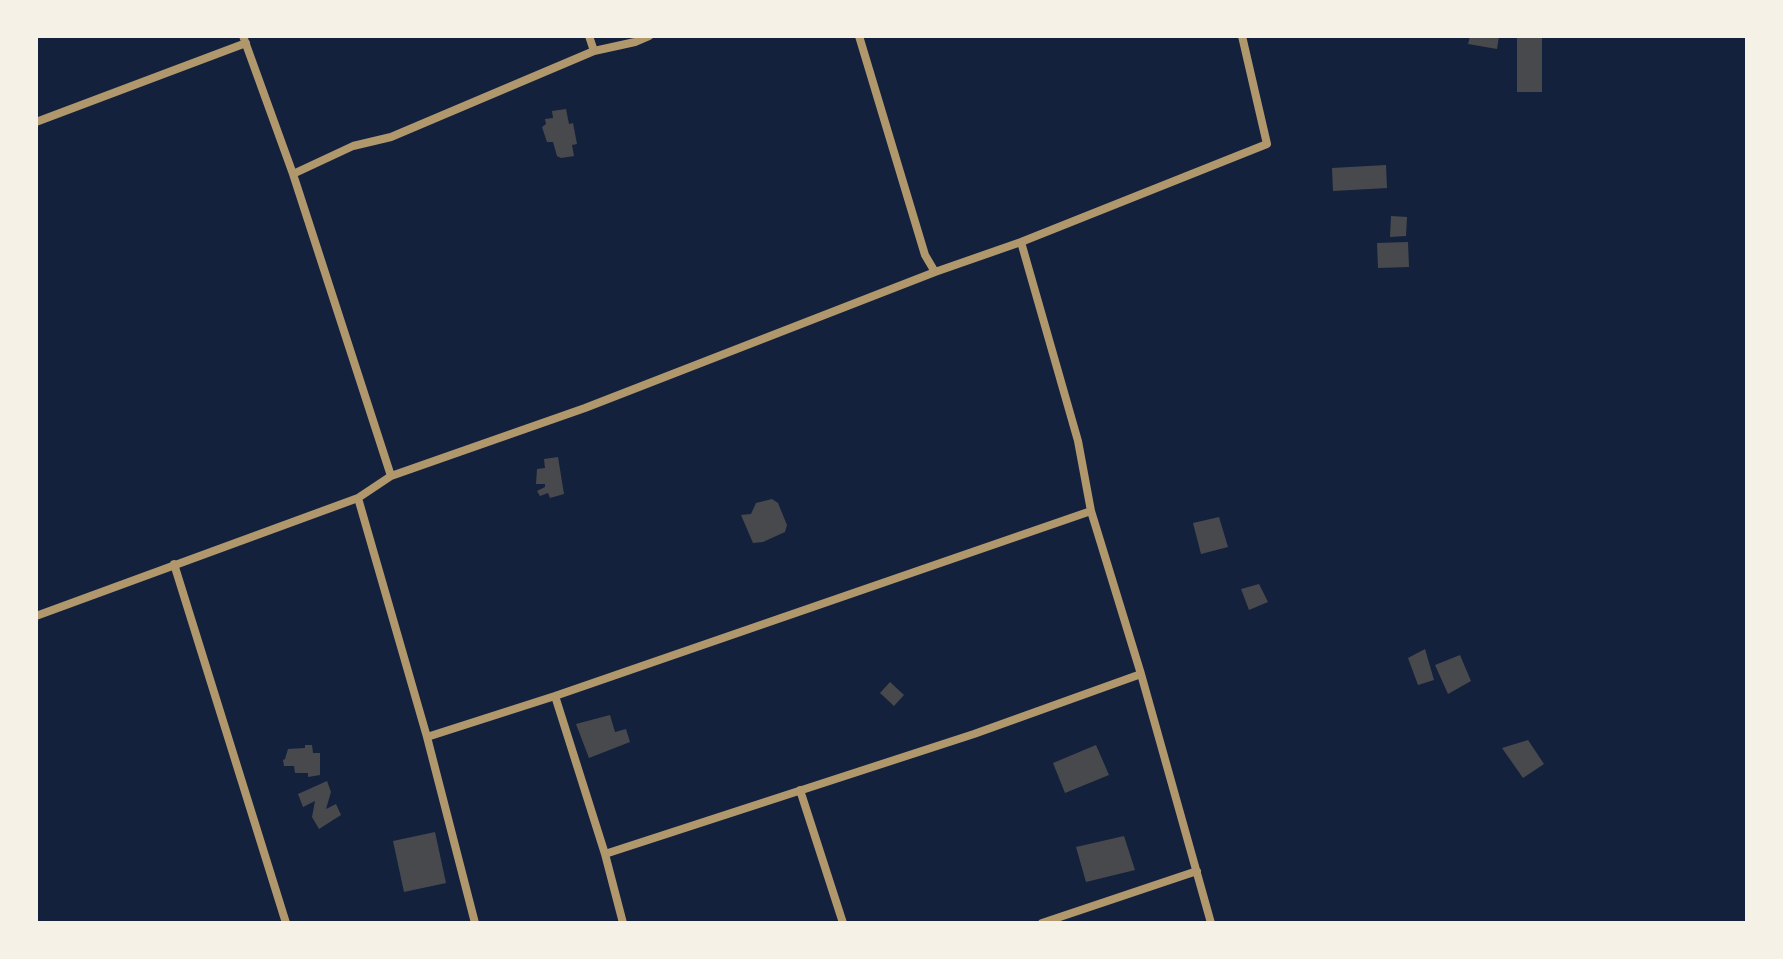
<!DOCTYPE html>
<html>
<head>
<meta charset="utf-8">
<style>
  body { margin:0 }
  #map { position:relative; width:1783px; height:959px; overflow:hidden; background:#14213d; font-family:Roboto,sans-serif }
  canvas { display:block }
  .frame { position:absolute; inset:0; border:38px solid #f6f1e7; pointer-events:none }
</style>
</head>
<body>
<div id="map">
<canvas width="1783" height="959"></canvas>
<div class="frame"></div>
</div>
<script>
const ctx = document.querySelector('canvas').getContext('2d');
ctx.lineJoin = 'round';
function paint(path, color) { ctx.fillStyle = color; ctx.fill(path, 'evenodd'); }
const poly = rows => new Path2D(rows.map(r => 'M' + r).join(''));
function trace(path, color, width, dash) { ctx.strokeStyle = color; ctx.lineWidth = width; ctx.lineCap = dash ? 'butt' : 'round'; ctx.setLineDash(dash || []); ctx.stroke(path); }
paint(poly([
  [1470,36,1499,36,1497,49,1468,44],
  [1517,36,1542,36,1542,92,1517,92],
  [566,109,569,124,573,123,577,144,572,145,574,156,561,158,557,156,553,142,547,142,542,127,546,124,545,119,553,118,552,111],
  [1386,165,1387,188,1333,191,1332,168],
  [1391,216,1407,217,1406,236,1390,237],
  [1408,242,1409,267,1378,268,1377,243],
  [558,457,564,494,550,498,548,493,540,496,537,491,545,487,545,484,536,484,537,469,545,468,544,459],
  [772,499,778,503,787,525,785,532,763,542,753,543,741,515,751,514,756,503],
  [1219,517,1228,547,1201,554,1193,523],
  [1259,584,1268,602,1249,610,1241,589],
  [1425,649,1434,680,1418,685,1408,658],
  [1460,655,1471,681,1448,694,1435,665],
  [890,682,904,695,894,706,880,693],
  [610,715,615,732,626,729,630,742,589,758,576,724],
  [1528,740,1544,764,1523,778,1502,748],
  [305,745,312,745,313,753,320,753,320,775,308,777,308,773,295,773,294,766,284,766,283,760,285,759,288,749,305,748],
  [1096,745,1109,775,1065,793,1053,763],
  [327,781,331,792,326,809,336,804,341,815,319,829,312,817,315,801,303,807,298,794],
  [435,832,446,883,404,892,393,841],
  [1124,836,1135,870,1086,882,1076,847]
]), '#48494c');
trace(poly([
  [243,36,293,174,391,476],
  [589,36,594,51],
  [859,36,925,255,935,272],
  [36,122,246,43],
  [293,174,353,146,391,137,594,51,635,42,649,36],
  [1021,242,1078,441,1091,511,1141,674,1211,923],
  [358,498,427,737,475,923],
  [174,564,286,923],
  [36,616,358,498,391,476,585,408,935,272,1021,242,1267,144,1242,36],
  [555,696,605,854],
  [427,737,555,696,1091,511],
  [800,790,843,923],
  [623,923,605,854,974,734,1141,674],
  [1042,923,1197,871]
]), '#b1986c', 8);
</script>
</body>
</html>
